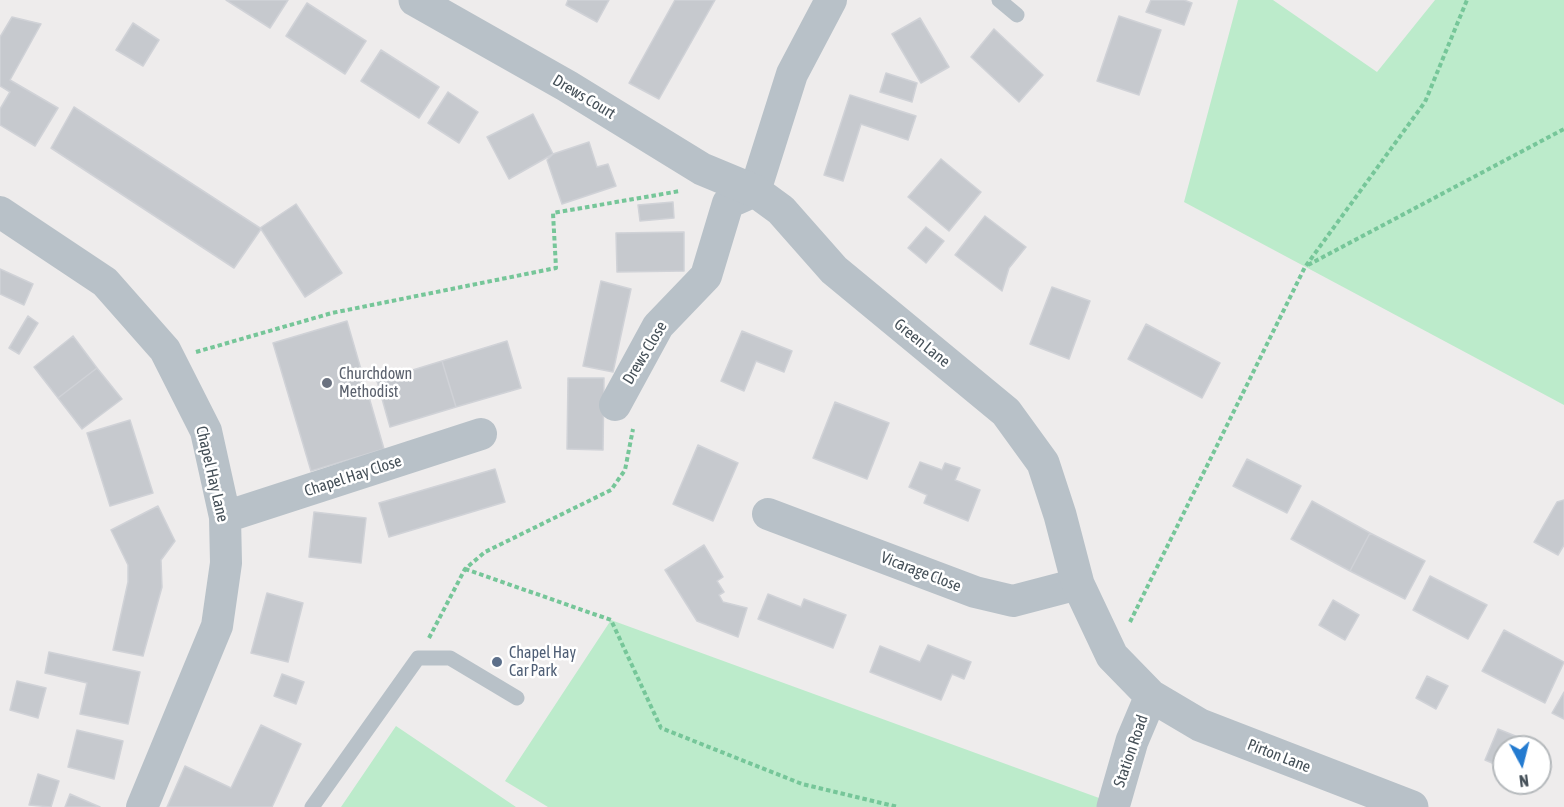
<!DOCTYPE html>
<html>
<head>
<meta charset="utf-8">
<style>
  body { margin:0 }
  #map { position:relative; width:1564px; height:807px; overflow:hidden; background:#eeecec; font-family:"Asap Condensed",sans-serif }
  canvas { display:block }
  .north { position:absolute; left:1492px; top:735px; width:60px; height:60px; box-sizing:border-box; background:#fff; border:2px solid #b5b9bc; border-radius:50%; rotate:173deg; font-size:16px; font-weight:700; line-height:24px; text-align:center; color:#455058 }
  .north::after { content:''; display:block; margin:auto; width:21px; height:27px; background:#247bd0; clip-path:polygon(50% 0,100% 100%,50% 72%,0 100%) }
</style>
</head>
<body>
<div id="map">
<canvas width="1564" height="807"></canvas>
<div class="north">N</div>
</div>
<script>
const ctx = document.querySelector('canvas').getContext('2d');
ctx.lineJoin = 'round';
function paint(path, color) { ctx.fillStyle = color; ctx.fill(path, 'evenodd'); }
const poly = rows => new Path2D(rows.map(r => 'M' + r).join(''));
function trace(path, color, width, dash) { ctx.strokeStyle = color; ctx.lineWidth = width; ctx.lineCap = dash ? 'butt' : 'round'; ctx.setLineDash(dash || []); ctx.stroke(path); }
function label(font, color, halo, rows, align = 'center') {
  ctx.font = font + ' "Asap Condensed",sans-serif'; ctx.lineWidth = 5; ctx.setLineDash([]); ctx.textBaseline = 'middle'; ctx.strokeStyle = halo; ctx.fillStyle = color; for (const [text, x, y, turn = 0] of rows) {
    ctx.save(); ctx.translate(x, y); ctx.rotate((+turn || 0) * Math.PI / 180); ctx.textAlign = isNaN(turn) ? turn : align; if (halo) ctx.strokeText(text, 0, 0); ctx.fillText(text, 0, 0); ctx.restore();
  }
}
paint(poly([
  [1238,0,1273,0,1377,72,1435,0,1564,0,1564,405,1184,202],
  [611,620,1110,802,1109,807,548,807,505,781],
  [396,726,516,807,341,807]
]), '#bcebcb');
const building = poly([
  [226,0,288,0,270,28,226,0],
  [568,0,609,0,597,22,566,5,568,0],
  [675,0,715,0,659,99,629,83,675,0],
  [1151,0,1184,0,1192,3,1184,25,1146,12,1151,0],
  [307,3,366,41,345,74,286,36,307,3],
  [1119,16,1161,30,1139,95,1097,81,1119,16],
  [12,17,41,24,10,80,58,108,35,146,0,125,0,109,10,92,0,86,0,37,12,17],
  [920,18,949,67,921,83,892,34,920,18],
  [133,23,159,40,143,66,116,50,133,23],
  [994,29,1043,75,1019,102,971,57,994,29],
  [381,50,439,87,419,118,361,81,381,50],
  [886,73,917,83,912,102,880,92,886,73],
  [448,92,478,112,459,143,428,123,448,92],
  [850,95,916,116,908,140,861,124,843,181,824,175,850,95],
  [74,107,260,228,296,204,342,273,305,297,261,229,234,268,51,148,74,107],
  [533,114,553,154,509,179,487,137,533,114],
  [589,142,597,167,608,164,616,186,562,204,547,160,553,154,589,142],
  [941,159,981,192,949,231,908,197,941,159],
  [673,202,674,218,640,221,638,205,673,202],
  [985,216,1026,247,1009,268,1002,291,955,255,985,216],
  [926,227,944,241,926,263,908,248,926,227],
  [684,232,684,271,617,272,616,233,684,232],
  [0,269,33,284,24,305,0,294,0,269],
  [601,281,631,289,613,372,583,366,601,281],
  [1052,287,1090,301,1069,359,1030,344,1052,287],
  [28,316,38,323,19,354,9,348,28,316],
  [347,321,384,449,311,471,273,343,347,321],
  [1146,324,1220,363,1202,398,1128,359,1146,324],
  [742,331,792,351,784,372,756,361,744,391,721,381,742,331],
  [73,336,97,368,58,398,34,367,73,336],
  [507,341,521,388,456,407,442,361,507,341],
  [442,361,456,407,390,427,377,381,442,361],
  [97,368,122,399,82,429,58,398,97,368],
  [568,378,604,378,603,450,567,449,568,378],
  [835,402,889,423,867,479,813,458,835,402],
  [130,420,153,493,110,506,87,433,130,420],
  [698,445,738,463,713,521,673,504,698,445],
  [1247,459,1301,486,1287,513,1233,486,1247,459],
  [920,462,942,470,945,463,960,468,955,480,980,490,968,521,924,503,927,495,909,487,920,462],
  [495,469,505,502,389,537,379,503,495,469],
  [1564,500,1564,545,1558,555,1534,542,1557,502,1564,500],
  [1312,501,1370,533,1350,571,1291,539,1312,501],
  [158,506,175,541,161,560,162,587,143,656,113,650,128,582,128,565,111,530,158,506],
  [314,512,366,518,361,563,309,557,314,512],
  [1370,533,1425,561,1405,599,1350,571,1370,533],
  [704,545,723,577,717,581,724,592,719,595,723,602,747,608,738,637,697,621,665,570,704,545],
  [1430,576,1487,605,1468,639,1413,610,1430,576],
  [267,593,303,603,288,662,251,653,267,593],
  [768,594,801,607,804,599,846,615,833,648,758,619,768,594],
  [1333,600,1359,615,1345,640,1319,625,1333,600],
  [1504,630,1564,662,1545,703,1482,671,1504,630],
  [928,645,971,662,964,679,952,674,941,700,870,672,880,646,920,662,928,645],
  [49,652,140,672,128,724,80,714,87,683,45,673,49,652],
  [282,674,304,682,296,704,274,696,282,674],
  [1427,676,1448,686,1436,709,1416,698,1427,676],
  [17,681,46,688,38,718,10,710,17,681],
  [1564,692,1564,719,1552,713,1564,692],
  [261,725,301,744,272,807,167,807,185,766,231,788,261,725],
  [1498,729,1523,739,1519,747,1504,747,1504,768,1485,760,1498,729],
  [77,730,123,741,114,779,68,767,77,730],
  [38,774,59,781,51,807,29,805,38,774],
  [70,794,100,807,65,807,70,794]
]);
paint(building, '#c6c9ce');
trace(building, '#d0d2d7', 1.5);
trace(poly([
  [1308,265,1564,129],
  [196,352,332,313,556,268,553,213,680,191],
  [465,569,611,620,661,728,802,784,898,807],
  [1130,622,1305,267,1425,102,1467,0],
  [429,638,465,569,485,552,611,490,625,470,633,429]
]), '#76c699', 4, [4.5, 3]);
trace(poly([
  [999,0,1017,15],
  [312,807,418,658,450,658,517,698]
]), '#b8c1c8', 15);
trace(poly([
  [0,212,105,282,165,350,206,431,225,517,226,563,217,626,142,807],
  [615,405,658,326,706,276,728,203,755,191,792,74,831,0],
  [768,514,975,592,1013,601,1078,584],
  [225,517,481,434]
]), '#b8c1c8', 32);
trace(poly([
  [415,0,567,86,702,169,755,191,781,210,834,270,1006,412,1043,463,1060,515,1078,584,1112,656,1151,696,1200,725,1412,807],
  [1113,807,1132,741,1151,696]
]), '#b8c1c8', 33);
for (const [x, y, r, color] of [
  [327,383,6,"#6b7280"],
  [497,662,6,"#5c6f8a"]
]) { const dot = new Path2D(); dot.arc(x, y, r, 0, 2 * Math.PI); ctx.fillStyle = color; ctx.fill(dot); trace(dot, '#fff', 2); }
label('16px', '#455058', '#fff', [
  ["Drews Court",584,97,31],
  ["Green Lane",922,343,39],
  ["Drews Close",645,353,-59],
  ["Chapel Hay Lane",212,474,77],
  ["Chapel Hay Close",353,476,-18],
  ["Vicarage Close",921,572,21],
  ["Station Road",1131,751,-71],
  ["Pirton Lane",1279,756,21]
]);
label('16px', '#5b616d', '#fff', [
  ["Churchdown",339,374],
  ["Methodist",339,392]
], 'left');
label('16px', '#4e5e75', '#fff', [
  ["Chapel Hay",509,653],
  ["Car Park",509,671]
], 'left');
</script>
</body>
</html>
